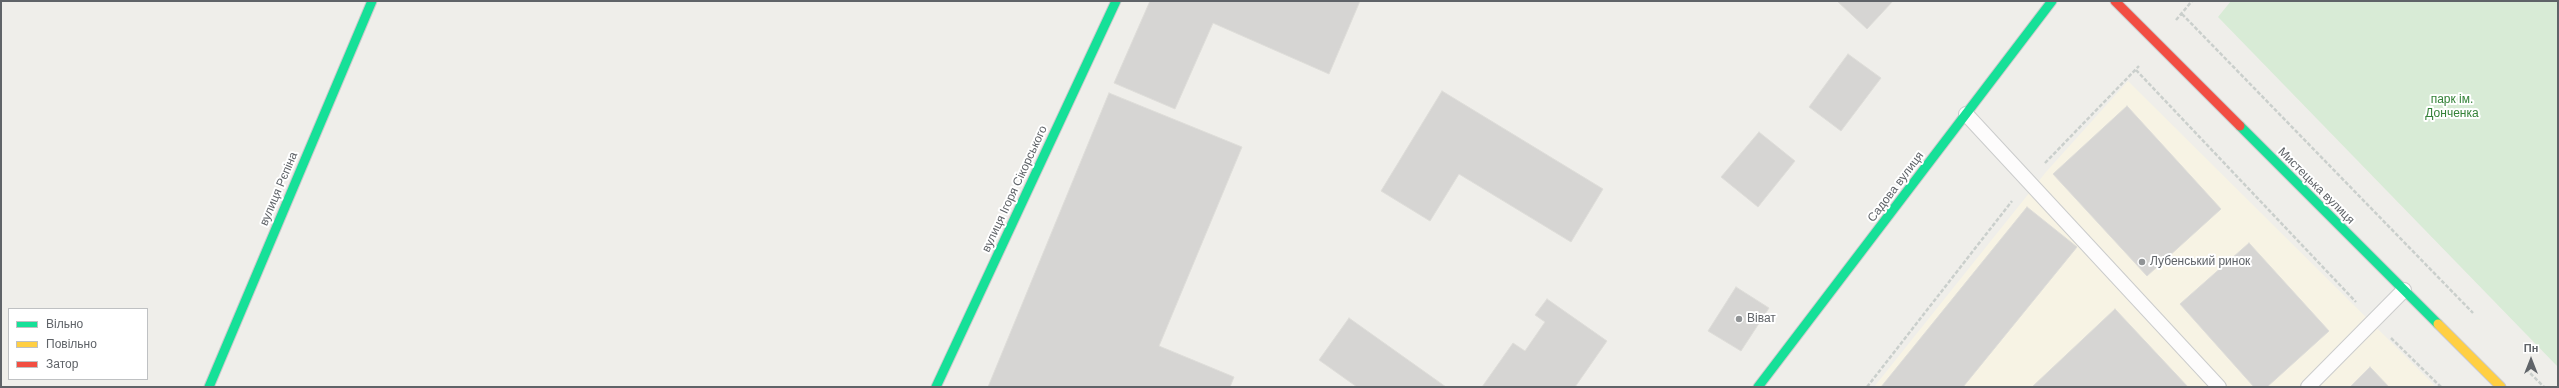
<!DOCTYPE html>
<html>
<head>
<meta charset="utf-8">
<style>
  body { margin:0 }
  #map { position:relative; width:2559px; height:388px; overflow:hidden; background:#efeeea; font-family:Arial,sans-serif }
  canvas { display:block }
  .frame { position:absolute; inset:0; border:2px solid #5f6368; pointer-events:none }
  .legend { position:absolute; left:8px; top:308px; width:140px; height:72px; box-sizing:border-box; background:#fff; border:1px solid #bfc1c3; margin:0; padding:5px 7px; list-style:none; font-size:12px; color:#5f6368 }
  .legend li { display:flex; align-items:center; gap:8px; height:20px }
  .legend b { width:20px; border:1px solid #bfc1c3 }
  .north { position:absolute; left:2511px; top:340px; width:40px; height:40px; -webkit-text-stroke:3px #fff; paint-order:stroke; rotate:0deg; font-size:11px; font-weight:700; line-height:16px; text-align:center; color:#5f6368 }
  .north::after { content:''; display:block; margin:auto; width:14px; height:18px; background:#5f6368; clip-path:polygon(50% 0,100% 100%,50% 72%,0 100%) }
</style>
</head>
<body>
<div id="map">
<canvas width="2559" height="388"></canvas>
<div class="frame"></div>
<ul class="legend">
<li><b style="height:5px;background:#16e098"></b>Вільно</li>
<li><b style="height:5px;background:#ffcf43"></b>Повільно</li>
<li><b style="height:5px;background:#f24e42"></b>Затор</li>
</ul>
<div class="north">Пн</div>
</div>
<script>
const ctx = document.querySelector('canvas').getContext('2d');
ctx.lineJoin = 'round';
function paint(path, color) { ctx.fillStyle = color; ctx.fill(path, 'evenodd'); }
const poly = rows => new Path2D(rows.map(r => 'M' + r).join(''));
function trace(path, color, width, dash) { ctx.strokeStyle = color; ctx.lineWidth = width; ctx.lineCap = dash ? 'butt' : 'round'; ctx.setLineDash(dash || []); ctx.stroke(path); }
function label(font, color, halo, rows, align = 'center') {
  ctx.font = font + ' Arial,sans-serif'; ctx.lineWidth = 4; ctx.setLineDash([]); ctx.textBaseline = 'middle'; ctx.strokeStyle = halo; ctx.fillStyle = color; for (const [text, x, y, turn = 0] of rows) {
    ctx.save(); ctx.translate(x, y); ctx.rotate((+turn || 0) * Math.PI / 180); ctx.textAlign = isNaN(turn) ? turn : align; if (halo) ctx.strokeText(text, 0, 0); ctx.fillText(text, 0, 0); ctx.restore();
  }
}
paint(poly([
  [2128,81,2401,352,2436,387,1874,387,2046,172]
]), '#f7f3e4');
paint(poly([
  [2231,1,2558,1,2558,367,2218,17]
]), '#d8ebd6');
const building = poly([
  [1150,1,1360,1,1329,74,1213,23,1175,109,1114,83,1150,1],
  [1837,1,1893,1,1867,29,1837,1],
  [1848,54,1881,78,1841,131,1809,107,1848,54],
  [1442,91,1603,189,1571,242,1459,174,1430,221,1381,191,1442,91],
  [1109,93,1242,147,1159,346,1234,377,1230,387,988,387,1109,93],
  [2127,106,2221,209,2147,276,2053,174,2127,106],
  [1759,132,1795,161,1758,207,1721,177,1759,132],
  [2027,207,2077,247,1963,387,1881,387,2027,207],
  [2249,243,2329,331,2267,387,2254,387,2180,304,2249,243],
  [1736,287,1769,308,1741,351,1708,331,1736,287],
  [1547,299,1607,341,1575,387,1482,387,1513,343,1525,351,1545,322,1535,315,1547,299],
  [2115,309,2188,387,2032,387,2115,309],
  [1349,318,1446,387,1357,387,1319,360,1349,318],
  [2370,367,2389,387,2350,387,2370,367]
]);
paint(building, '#d6d5d3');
trace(building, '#deddd9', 1);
const lane = poly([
  [1966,114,2219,387],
  [2308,387,2404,290]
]);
const fast = poly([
  [2240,126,2438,324],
  [209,387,372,1],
  [936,387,1116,1],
  [1758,387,2052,1]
]);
const slow = poly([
  [2438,324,2501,387]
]);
const jam = poly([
  [2115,1,2240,126]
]);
trace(lane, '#cbcccc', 16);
trace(fast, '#cacacb', 11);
trace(slow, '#cacacb', 11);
trace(jam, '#cacacb', 11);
trace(poly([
  [2182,14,2473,313],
  [2176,20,2192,1],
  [2136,70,2356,302],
  [2045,163,2139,66],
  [2391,338,2441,387],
  [2526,369,2544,387],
  [1867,387,2012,201]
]), '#cacfcc', 2.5, [4, 2]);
trace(lane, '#fdfcfc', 14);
trace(fast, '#16e098', 9);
trace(slow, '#ffcf43', 9);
trace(jam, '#f24e42', 9);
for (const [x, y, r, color] of [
  [2142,262,4,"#919496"],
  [1739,319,4,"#919496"]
]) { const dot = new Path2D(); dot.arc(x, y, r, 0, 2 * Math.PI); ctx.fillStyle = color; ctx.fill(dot); trace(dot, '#fff', 1.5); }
label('12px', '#348238', '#fff', [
  ["парк ім.",2452,100],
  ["Донченка",2452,114]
]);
label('12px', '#5f6368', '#fff', [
  ["Мистецька вулиця",2316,186,45],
  ["Садова вулиця",1896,187,-53],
  ["вулиця Рєпіна",279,189,-67],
  ["вулиця Ігоря Сікорського",1015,189,-65]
]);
label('12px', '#5f6368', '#fff', [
  ["Лубенський ринок",2150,262],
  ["Віват",1747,319]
], 'left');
</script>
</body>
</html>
